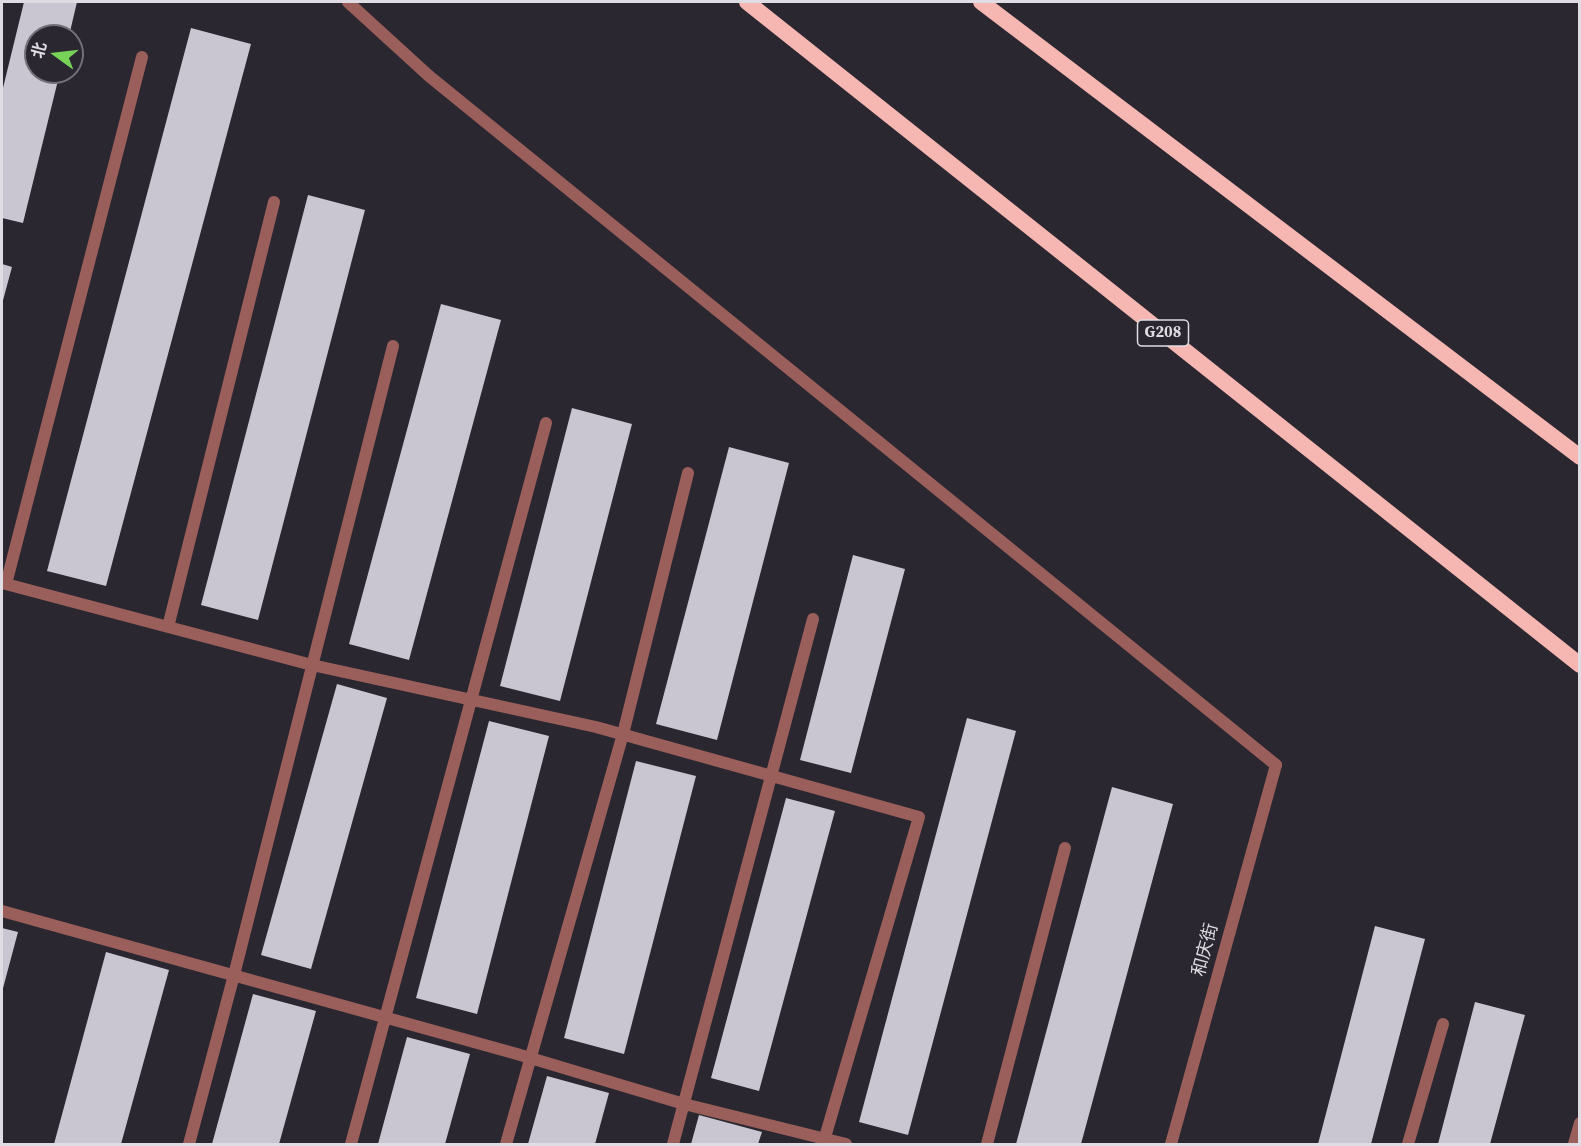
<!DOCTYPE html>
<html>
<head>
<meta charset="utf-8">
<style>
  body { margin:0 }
  #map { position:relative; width:1581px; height:1146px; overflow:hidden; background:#2a2730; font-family:"Source Serif 4","Noto Sans SC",serif }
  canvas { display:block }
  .frame { position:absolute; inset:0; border:3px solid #dfdde3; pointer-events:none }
  .north { position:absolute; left:24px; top:24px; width:60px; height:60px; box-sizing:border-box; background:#2a2730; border:2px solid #727078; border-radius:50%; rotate:285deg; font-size:16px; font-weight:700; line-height:24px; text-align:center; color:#dfdde3 }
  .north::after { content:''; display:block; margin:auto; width:21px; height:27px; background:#78d258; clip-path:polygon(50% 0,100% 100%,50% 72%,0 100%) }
</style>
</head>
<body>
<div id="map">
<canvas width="1581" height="1146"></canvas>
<div class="frame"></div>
<div class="north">北</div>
</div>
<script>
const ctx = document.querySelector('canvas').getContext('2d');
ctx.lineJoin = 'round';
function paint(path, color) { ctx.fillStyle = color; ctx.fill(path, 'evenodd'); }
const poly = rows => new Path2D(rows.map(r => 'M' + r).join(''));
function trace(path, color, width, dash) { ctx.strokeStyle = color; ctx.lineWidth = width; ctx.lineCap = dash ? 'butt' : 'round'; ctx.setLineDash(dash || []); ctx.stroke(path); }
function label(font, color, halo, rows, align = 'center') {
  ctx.font = font + ' "Source Serif 4","Noto Sans SC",serif'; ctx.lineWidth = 6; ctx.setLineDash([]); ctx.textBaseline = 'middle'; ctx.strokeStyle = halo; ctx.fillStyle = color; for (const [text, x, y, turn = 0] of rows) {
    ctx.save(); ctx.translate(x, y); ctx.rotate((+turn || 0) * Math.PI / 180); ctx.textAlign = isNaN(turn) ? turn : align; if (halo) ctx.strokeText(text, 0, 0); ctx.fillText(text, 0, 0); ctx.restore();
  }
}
paint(poly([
  [24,2,77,2,69,36,36,36,36,72,60,72,23,223,2,218,2,92],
  [191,28,251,44,106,586,47,571],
  [308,195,365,210,258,620,201,605],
  [2,264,12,267,2,304],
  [441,304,501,320,409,660,349,644],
  [572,408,632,424,560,701,500,686],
  [729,447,789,463,717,740,656,724],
  [853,555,905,569,851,773,800,760],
  [337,684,387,698,311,969,261,955],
  [967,718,1016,731,908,1135,859,1122],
  [489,721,549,736,477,1014,416,998],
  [636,761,696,776,624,1054,564,1038],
  [1112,787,1173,804,1081,1144,1016,1144],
  [786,798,835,811,759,1091,711,1078],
  [1375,926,1425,939,1371,1144,1318,1144],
  [2,928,18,932,2,992],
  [106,952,169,970,121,1144,54,1144],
  [253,994,316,1011,279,1144,212,1144],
  [1475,1002,1525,1015,1490,1144,1438,1144],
  [407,1037,470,1054,445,1144,378,1144],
  [547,1076,609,1093,595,1144,528,1144],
  [699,1115,762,1132,758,1144,691,1144]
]), '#c9c6d2');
trace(poly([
  [2,583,312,665,596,727,919,817,823,1144],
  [6,584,142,57],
  [168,627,274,202],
  [2,911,517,1054,684,1104,846,1144],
  [189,1144,234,975,393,346],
  [351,1144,546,423],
  [506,1144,623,734,688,473],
  [673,1144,813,619],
  [987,1144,1065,848],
  [1408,1144,1443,1024],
  [1574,1144,1580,1123]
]), '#9b5f5b', 12);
trace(poly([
  [348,2,429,76,1276,765]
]), '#9b5f5b', 12);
trace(poly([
  [1171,1144,1276,765]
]), '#9b5f5b', 12);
trace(poly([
  [747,2,1580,665],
  [981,2,1580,457]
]), '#f6b6b2', 16);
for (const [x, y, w] of [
  [1163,333,51]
]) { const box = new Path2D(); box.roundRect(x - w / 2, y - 13, w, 26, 4.5); ctx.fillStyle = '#2a2730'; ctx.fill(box); trace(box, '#dfdde3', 1.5); }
label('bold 16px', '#dfdde3', null, [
  ["G208",1163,333]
]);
label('18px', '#dfdde3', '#2a2730', [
  ["和庆街",1206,950,-75]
]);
</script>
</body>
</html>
